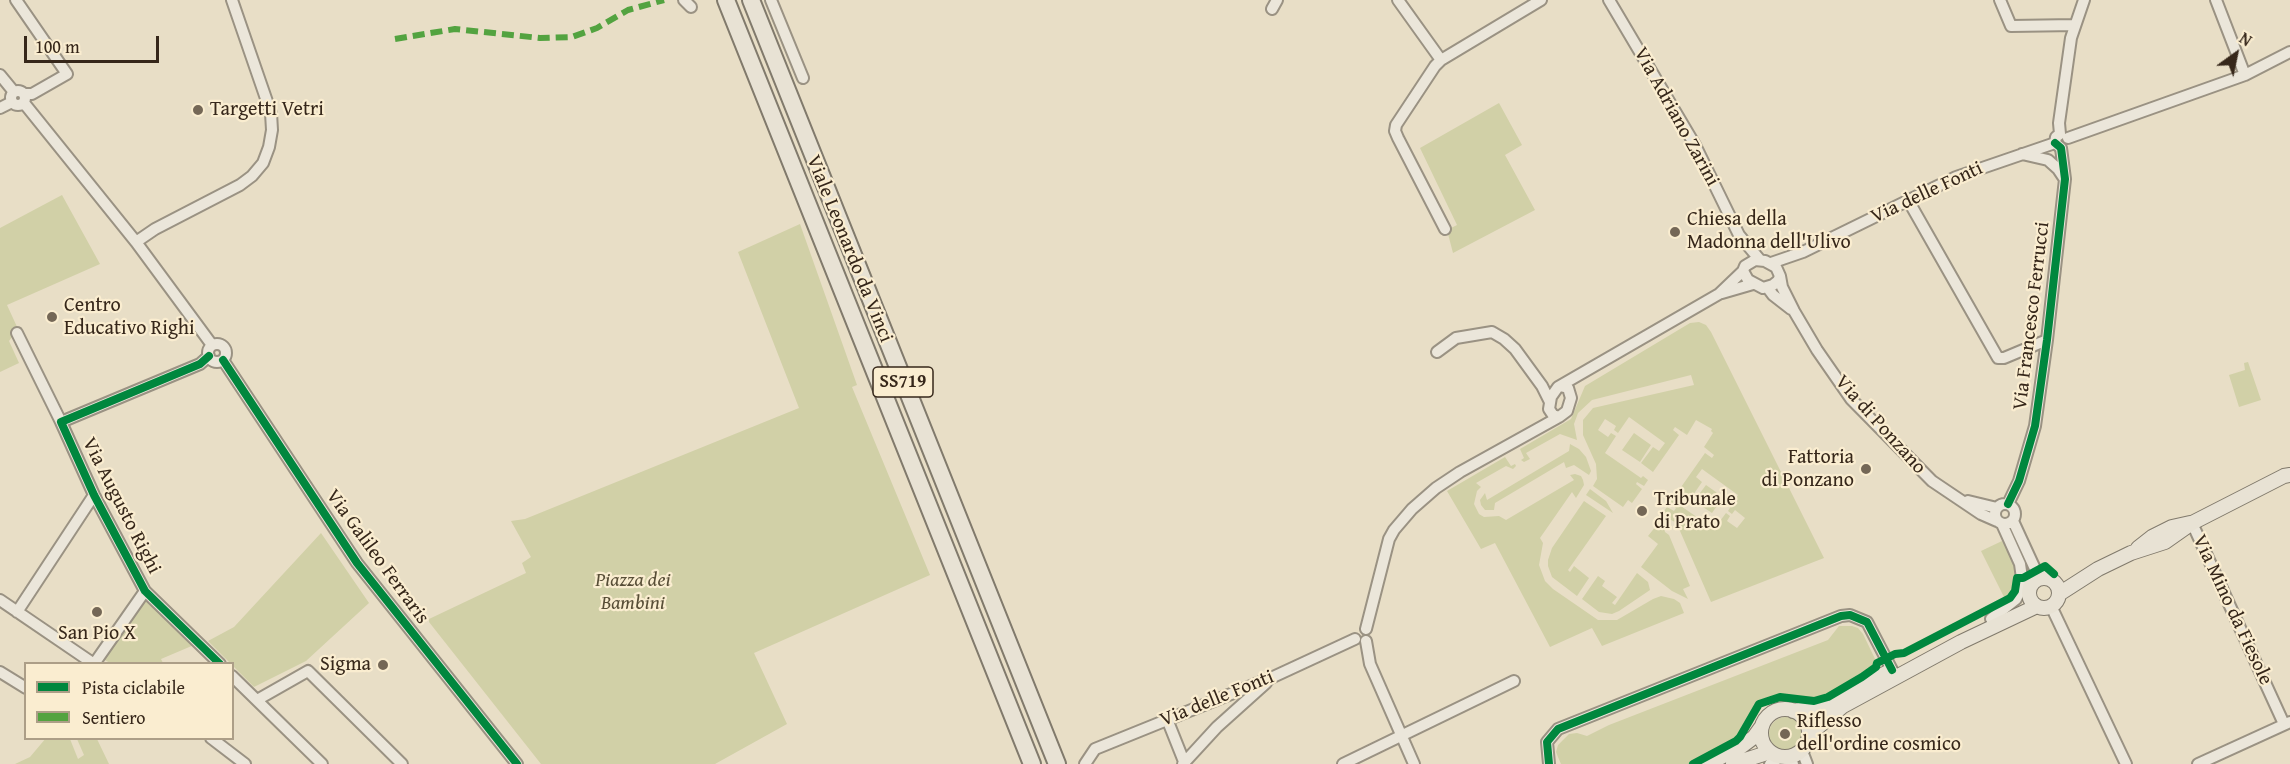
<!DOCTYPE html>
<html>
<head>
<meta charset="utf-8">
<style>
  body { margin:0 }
  #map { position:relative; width:2290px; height:764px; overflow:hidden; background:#e8dec6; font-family:"Gentium Book Plus",serif }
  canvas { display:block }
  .legend { position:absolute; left:24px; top:662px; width:210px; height:78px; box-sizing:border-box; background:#faedd0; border:2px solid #ac9e87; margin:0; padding:8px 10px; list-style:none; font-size:18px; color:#36271a }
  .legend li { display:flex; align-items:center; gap:12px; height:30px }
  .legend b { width:30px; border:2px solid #ac9e87 }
  .north { position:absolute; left:2206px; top:24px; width:60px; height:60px; -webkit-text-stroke:4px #faedd0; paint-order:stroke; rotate:33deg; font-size:16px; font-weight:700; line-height:24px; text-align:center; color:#36271a }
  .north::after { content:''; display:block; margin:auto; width:21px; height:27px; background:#36271a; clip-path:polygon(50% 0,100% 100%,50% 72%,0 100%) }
  .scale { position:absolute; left:24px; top:36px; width:135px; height:27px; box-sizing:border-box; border:3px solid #36271a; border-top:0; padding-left:8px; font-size:18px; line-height:21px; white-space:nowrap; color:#36271a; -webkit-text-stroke:4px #faedd0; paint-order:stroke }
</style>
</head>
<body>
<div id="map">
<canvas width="2290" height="764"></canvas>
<ul class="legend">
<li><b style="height:8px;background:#00873e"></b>Pista ciclabile</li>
<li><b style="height:8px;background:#53a340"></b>Sentiero</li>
</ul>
<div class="north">N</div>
<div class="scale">100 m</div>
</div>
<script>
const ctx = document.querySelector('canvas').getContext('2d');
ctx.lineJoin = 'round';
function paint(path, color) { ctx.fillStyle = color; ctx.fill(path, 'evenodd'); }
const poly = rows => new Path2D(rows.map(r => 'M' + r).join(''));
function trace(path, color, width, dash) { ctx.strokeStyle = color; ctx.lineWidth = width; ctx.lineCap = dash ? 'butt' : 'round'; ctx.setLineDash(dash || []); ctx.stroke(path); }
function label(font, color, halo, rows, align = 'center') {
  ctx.font = font + ' "Gentium Book Plus",serif'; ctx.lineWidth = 4.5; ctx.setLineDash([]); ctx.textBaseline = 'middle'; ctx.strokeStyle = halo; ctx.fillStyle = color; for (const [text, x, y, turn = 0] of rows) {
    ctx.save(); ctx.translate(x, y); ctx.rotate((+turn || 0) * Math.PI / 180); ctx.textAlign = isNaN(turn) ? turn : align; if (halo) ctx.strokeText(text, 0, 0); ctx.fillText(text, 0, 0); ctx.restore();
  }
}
paint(poly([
  [1499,103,1522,145,1505,155,1535,210,1453,253,1447,230,1457,225,1420,148],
  [62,195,100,264,7,305,18,329,9,341,19,363,0,372,0,228],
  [800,224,857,385,852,387,930,575,754,653,787,724,715,764,541,764,429,622,429,619,526,573,522,563,531,557,511,521,525,519,799,408,738,252],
  [1699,322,1706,325,1711,332,1824,558,1711,602,1680,531,1675,522,1661,515,1667,507,1674,511,1676,508,1669,503,1674,497,1679,501,1678,504,1714,529,1726,513,1730,516,1727,521,1737,528,1745,518,1735,510,1732,514,1728,511,1738,495,1702,469,1696,477,1702,482,1691,498,1679,490,1705,453,1712,458,1714,455,1704,447,1713,433,1711,431,1712,429,1696,420,1687,435,1675,427,1673,430,1679,435,1653,472,1641,463,1653,447,1659,451,1665,443,1629,417,1618,433,1614,430,1616,426,1605,419,1598,430,1608,437,1611,433,1616,436,1605,453,1641,478,1643,476,1648,480,1644,486,1637,482,1636,484,1642,489,1632,503,1628,500,1623,507,1593,486,1597,479,1596,464,1583,435,1583,420,1593,408,1694,385,1691,375,1592,400,1578,413,1574,424,1577,440,1560,434,1526,453,1530,459,1524,462,1521,460,1524,458,1520,449,1571,419,1585,386,1690,323],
  [2248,362,2261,400,2239,407,2229,375,2245,370,2244,363],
  [1634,433,1651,445,1640,462,1622,450],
  [1570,444,1579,449,1586,457,1591,471,1589,475,1574,465,1566,468,1564,462,1495,503,1494,510,1485,510,1481,505,1480,500,1485,493,1487,500,1569,451],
  [1505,457,1511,466,1515,464,1516,466,1513,469,1506,466,1476,483,1481,487,1477,491,1474,504,1479,514,1484,517,1499,516,1506,520,1574,480,1570,475,1575,474,1581,476,1583,480,1584,485,1576,498,1572,492,1540,538,1543,543,1539,565,1545,581,1553,589,1598,620,1617,620,1653,599,1661,596,1674,599,1680,603,1684,613,1602,646,1592,628,1550,647,1495,543,1481,549,1447,491],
  [1706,485,1723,497,1712,513,1694,501],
  [1590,489,1606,501,1613,513,1586,495],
  [1584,501,1606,516,1568,570,1570,572,1574,566,1589,578,1577,596,1552,577,1548,566,1548,560,1552,548],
  [1660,521,1663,524,1665,532,1669,535,1690,586,1683,589,1688,599,1672,591,1641,567,1658,544,1648,536],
  [321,533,369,603,306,661,254,687,208,641,234,627],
  [2002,541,2014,564,2017,583,2009,599,2004,597,1981,551],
  [1637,573,1648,582,1650,590,1619,611,1612,614,1599,612,1582,599,1598,576,1605,581,1602,586,1617,597,1612,603,1615,605],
  [145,598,194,645,161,659,163,663,110,663,103,659],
  [1839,626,1852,626,1858,628,1863,634,1877,663,1874,669,1828,697,1814,701,1780,697,1759,704,1743,727,1740,737,1736,741,1693,764,1561,764,1558,757,1556,752,1558,745,1569,734,1577,733,1587,736,1609,725,1828,640],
  '1769 734a17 17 0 1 1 34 0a17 17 0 1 1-34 0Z',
  [46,738,70,739,78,759,84,755,77,739,97,739,109,764,15,764,30,757]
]), '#d1d0a7');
const minor = poly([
  [16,0,67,74,32,94,25,94],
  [684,0,691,7],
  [771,0,803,78],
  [1398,0,1441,60],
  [1609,0,1695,145,1739,235,1760,260],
  [2000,0,2011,26,2075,25],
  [2216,0,2245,75],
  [1272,9,1277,0],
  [0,75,14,92],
  '11 98a7 7 0 1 1 14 0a7 7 0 1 1-14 0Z',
  [24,103,136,242,212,345],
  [0,108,12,102],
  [2068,138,2245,75,2290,52],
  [2055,143,2056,137,2060,134,2059,123,2071,38,2084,0],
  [2022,154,2048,160,2058,169,2064,178],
  [1908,200,1998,358,2004,358,2047,340],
  [1445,229,1398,138,1395,131,1396,125,1435,66,1441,60,1541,0],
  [136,242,155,229,240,185,252,176,263,163,269,147,272,130,271,113,232,0],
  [1755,260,1765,261,1776,267,1780,276,1778,281,1773,285,1763,288,1748,280,1743,271,1745,266,1755,260],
  [1771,263,1803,252,1956,177,2055,143],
  [1780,276,1782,287,1794,311,1817,350,1851,399,1932,481,1981,514,1997,521],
  [1767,287,1773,295,1791,309],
  [1722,293,1753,284],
  [17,333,61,422],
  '208 353a9 9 0 1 1 18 0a9 9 0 1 1-18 0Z',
  [1437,352,1456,338,1492,332,1504,339,1515,349,1542,386,1550,402],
  [209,356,200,364,61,422,94,495,145,591,220,664],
  [223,360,357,563,517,764],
  [1560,386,1568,388,1571,398,1567,411,1559,417,1553,415,1549,409,1551,397,1558,387,1719,294,1743,271],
  [1968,501,1997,508],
  '1995 514a10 10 0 1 1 20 0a10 10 0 1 1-20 0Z',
  [2008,504,2019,481,2035,426,2047,340,2065,179,2061,148,2055,143],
  [2013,521,2036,571,2042,578],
  [2192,523,2284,724],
  [0,600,94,664],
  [2051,606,2126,764],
  [17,612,94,495],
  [1991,619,2016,599,2023,585,2020,564,2002,524],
  [1366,629,1389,539,1394,530,1412,509,1436,488,1460,472,1559,417],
  [1366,641,1370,664,1414,764],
  [94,664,145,591],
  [0,672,26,688],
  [232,676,322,764],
  [257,700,308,671,402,764],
  [1167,719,1185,764],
  [211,738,245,764],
  [1802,751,1807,764],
  [1786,757,1793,764],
  [1085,764,1095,749,1273,677,1355,639],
  [1183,764,1217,727,1266,683],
  [1343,764,1514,681],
  [1549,764,1547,742,1558,729,1841,616,1850,615,1867,622,1892,670],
  [1770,764,1780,757],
  [2198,764,2290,722]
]);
const major = poly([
  [2138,548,2152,537,2172,527,2190,523],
  '2029 593a15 15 0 1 1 30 0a15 15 0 1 1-30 0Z',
  [2059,594,2098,569,2131,553,2165,542,2192,523,2284,476,2290,475],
  '1761 733a24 24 0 1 1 48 0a24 24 0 1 1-48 0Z',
  [1793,711,1820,707,1890,671],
  [1809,738,1817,728,1843,706,1961,642,2037,606],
  [1708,764,1742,746,1754,737,1762,726],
  [1733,764,1770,752]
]);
const highway = poly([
  [726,0,1032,764],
  [751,0,1057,764]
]);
trace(minor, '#9a9283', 14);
trace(major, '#817a6c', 16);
trace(highway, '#817a6c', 20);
trace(minor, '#ebe6da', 10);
trace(major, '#e8e2d4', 14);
trace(highway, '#e8e2d4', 16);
trace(poly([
  [395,39,455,29,540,38,572,37,597,28,628,10,664,0]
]), '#53a340', 6, [12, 6]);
trace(poly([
  [209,356,200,364,61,422,94,495,145,591,220,664],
  [223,360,357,563,517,764],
  [2008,504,2019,481,2035,426,2047,340,2065,179,2061,148,2055,143],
  [1549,764,1547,742,1558,729,1841,616,1850,615,1867,622,1892,670],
  [1693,764,1736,741,1740,737,1759,704,1780,697,1814,701,1828,697,1862,677,1876,667,1877,663,1895,654,1904,653,2010,598,2015,591,2017,578,2023,578,2045,566,2054,574]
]), '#00873e', 8);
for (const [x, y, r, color] of [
  [198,110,6,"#746756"],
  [1675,232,6,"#746756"],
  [52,317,6,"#746756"],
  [1866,469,6,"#746756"],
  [1642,511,6,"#746756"],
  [97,612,6,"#746756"],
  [383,665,6,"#746756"],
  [1785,734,6,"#746756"]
]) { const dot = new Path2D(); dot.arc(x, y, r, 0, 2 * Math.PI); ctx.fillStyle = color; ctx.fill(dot); trace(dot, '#faedd0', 2); }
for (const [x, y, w] of [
  [903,382,60]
]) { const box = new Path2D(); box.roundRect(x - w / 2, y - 15, w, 30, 4.5); ctx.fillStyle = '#faedd0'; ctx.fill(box); trace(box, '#36271a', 1.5); }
label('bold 18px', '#36271a', null, [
  ["SS719",903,382]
]);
label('20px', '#36271a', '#faedd0', [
  ["Targetti Vetri",210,110],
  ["Chiesa della",1687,220],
  ["Madonna dell'Ulivo",1687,243],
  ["Centro",64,306],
  ["Educativo Righi",64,329],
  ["Fattoria",1854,458,"right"],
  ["di Ponzano",1854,481,"right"],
  ["Tribunale",1654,500],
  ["di Prato",1654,523],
  ["San Pio X",97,634,"center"],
  ["Sigma",371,665,"right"],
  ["Riflesso",1797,722],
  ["dell'ordine cosmico",1797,745]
], 'left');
label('20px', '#36271a', '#faedd0', [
  ["Via Adriano Zarini",1676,117,61],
  ["Via delle Fonti",1927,193,-25],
  ["Viale Leonardo da Vinci",849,249,68],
  ["Via Francesco Ferrucci",2032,316,-83],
  ["Via di Ponzano",1880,425,48],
  ["Via Augusto Righi",121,506,63],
  ["Via Galileo Ferraris",377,557,54],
  ["Via Mino da Fiesole",2232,610,65],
  ["Via delle Fonti",1217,699,-22]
]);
label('italic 20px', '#584e37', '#faedd0', [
  ["Piazza dei",633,581],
  ["Bambini",633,604]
]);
</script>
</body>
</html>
